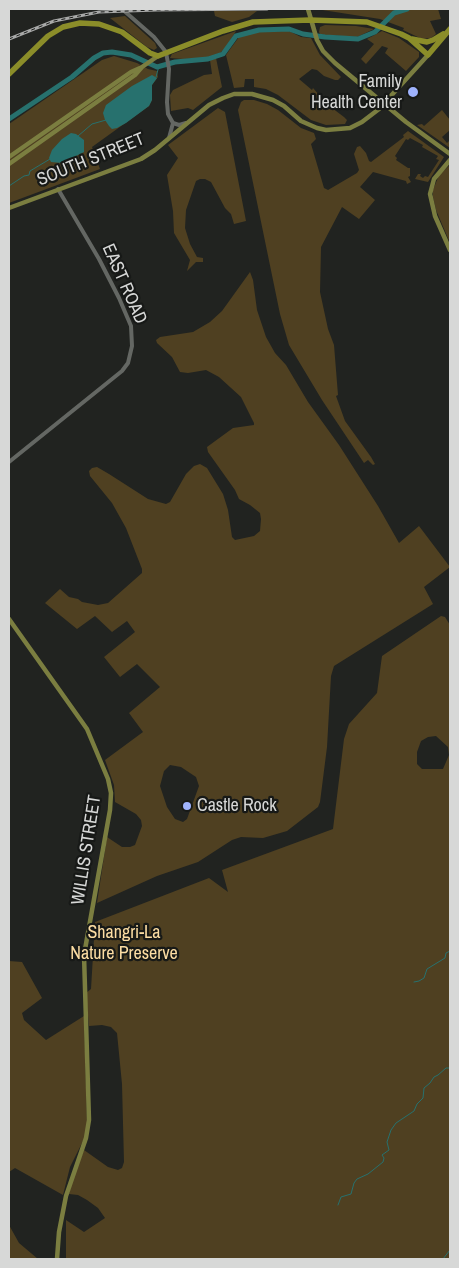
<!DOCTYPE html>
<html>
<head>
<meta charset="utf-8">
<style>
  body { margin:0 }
  #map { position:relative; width:459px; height:1268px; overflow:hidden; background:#212320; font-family:"Archivo Narrow",sans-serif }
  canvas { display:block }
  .frame { position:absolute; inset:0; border:10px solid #d7d8d7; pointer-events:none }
</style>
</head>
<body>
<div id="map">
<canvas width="459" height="1268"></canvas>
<div class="frame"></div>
</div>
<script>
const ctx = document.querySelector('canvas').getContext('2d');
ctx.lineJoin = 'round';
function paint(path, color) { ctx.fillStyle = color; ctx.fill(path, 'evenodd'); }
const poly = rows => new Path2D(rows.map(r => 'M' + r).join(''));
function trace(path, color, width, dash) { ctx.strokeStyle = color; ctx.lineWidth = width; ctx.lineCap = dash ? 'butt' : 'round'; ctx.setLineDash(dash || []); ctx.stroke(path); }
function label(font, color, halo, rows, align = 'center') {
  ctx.font = font + ' "Archivo Narrow",sans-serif'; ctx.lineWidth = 4.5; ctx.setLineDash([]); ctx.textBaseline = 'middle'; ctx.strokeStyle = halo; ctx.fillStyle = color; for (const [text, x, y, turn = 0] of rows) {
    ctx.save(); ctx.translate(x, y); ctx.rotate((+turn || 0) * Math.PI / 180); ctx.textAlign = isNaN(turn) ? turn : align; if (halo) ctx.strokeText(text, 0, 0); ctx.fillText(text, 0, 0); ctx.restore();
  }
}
paint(poly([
  [316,9,438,9,441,19,430,21,436,34,431,38,422,39,403,30,404,28,380,19],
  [214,11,257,11,249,17,232,22,215,16],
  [125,16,155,43,157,48,154,50,147,47,110,18],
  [325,25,356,26,374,29,357,37,325,35,320,34,319,32,320,27],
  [269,30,289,31,301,37,311,38,320,55,341,77,338,80,335,80,324,76,317,70,312,69,299,79,312,90,313,88,328,105,344,117,347,120,345,124,326,125,311,120,278,95,266,89,254,87,254,79,245,79,244,87,234,88,226,55,228,52,239,37,250,33],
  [236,31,226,48,220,53,207,58,183,59,170,58,172,54],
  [382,31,399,38,419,52,419,57,406,71,385,53,388,48,382,46,366,64,361,59,374,44,367,39],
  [114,56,137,63,148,69,157,71,158,77,152,85,152,100,149,106,92,147,100,169,9,203,9,124,102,60],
  [216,58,222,87,193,110,188,108,171,111,170,95,173,90,204,75,212,74,210,60],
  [244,100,254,100,267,104,278,110,301,128,314,133,316,139,311,144,324,188,328,190,357,173,359,170,354,154,357,147,360,146,366,153,369,161,371,162,404,137,403,135,408,131,444,157,428,182,415,179,418,174,421,174,420,176,423,178,425,176,428,177,439,160,436,159,438,156,422,147,423,145,410,138,408,140,406,139,395,156,397,158,396,160,408,168,410,168,410,176,408,177,411,182,407,184,406,181,373,172,360,187,375,200,359,219,342,207,321,247,320,292,328,329,334,345,338,395,336,396,345,421,371,457,375,464,373,465,368,460,364,463,322,400,289,345,280,314,238,110,241,102],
  [218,108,225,112,246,221,234,224,231,214,225,208,211,182,205,179,200,179,196,181,186,210,185,228,190,244,197,257,203,258,203,262,196,262,187,271,190,260,174,233,173,211,167,175,178,158,168,145],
  [442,110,450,120,450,130,442,137,447,143,450,140,450,148,417,125,422,124,424,126],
  [450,165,450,243,436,210,433,197,433,190,439,175],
  [250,272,253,280,257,310,266,337,275,353,286,365,308,402,339,445,378,506,399,543,419,526,450,567,424,587,433,604,334,666,331,676,327,747,320,802,318,807,287,831,263,838,241,837,232,840,198,862,157,876,97,903,107,837,122,847,130,847,135,845,142,826,141,820,136,814,115,802,114,785,105,760,143,732,129,713,160,687,137,664,120,677,104,657,135,632,127,621,112,632,95,616,77,629,45,603,60,589,69,597,78,599,82,602,98,605,108,603,142,573,142,569,126,528,112,503,90,476,89,471,92,468,97,467,109,474,148,499,166,504,170,502,186,474,194,466,200,464,207,468,223,494,228,510,232,537,235,540,254,536,260,531,261,519,260,513,250,505,239,499,235,490,208,452,207,447,233,428,254,425,254,423,241,397,219,377,206,370,188,373,180,372,172,357,157,343,156,340,160,337,193,332,210,322,222,311],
  [170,765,181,767,196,777,199,786,187,819,183,822,175,819,167,807,160,786,164,771],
  [441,616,445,617,450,625,450,1259,66,1259,66,1220,84,1232,105,1218,98,1208,87,1200,78,1195,69,1194,73,1178,84,1150,108,1167,118,1170,122,1168,124,1162,122,1084,117,1033,111,1027,102,1025,89,1026,86,993,91,989,95,922,209,878,228,892,222,870,333,829,344,739,349,724,377,693,382,656],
  [436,736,448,747,449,755,443,769,422,769,417,764,417,752,421,741,428,737],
  [9,961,22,962,42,998,22,1013,24,1020,46,1040,84,1016,87,1123,85,1137,70,1167,63,1195,15,1168,9,1172],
  [9,1225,19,1243,38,1259,9,1259]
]), '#4f4021');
paint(poly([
  [152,75,157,78,152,85,152,100,149,106,126,123,117,128,112,129,109,126,105,120,103,113,106,105,132,86],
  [71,133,76,134,84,140,84,152,62,163,51,162,49,158,52,150,62,139]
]), '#27716e');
trace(poly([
  [156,77,159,66],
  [78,136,92,124,106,120],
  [9,186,24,176,29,175,30,171,50,159],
  [414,982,419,981,424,978,427,969,445,958,446,953,450,951],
  [338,1205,341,1197,351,1194,354,1183,357,1179,368,1174,383,1162,384,1158,382,1155,389,1150,387,1142,391,1130,396,1123,414,1111,417,1104,423,1098,424,1088,430,1083,434,1077,438,1075,446,1068,450,1068],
  [443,1259,450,1250]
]), '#27716e', 1);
trace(poly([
  [9,119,72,77,94,58,103,53,112,52,131,55,157,67,175,62,208,59,223,54,236,36,259,30,289,29,303,34,325,37,358,39,375,32,394,13,407,9]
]), '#27716e', 5);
trace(poly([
  [122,9,154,37,166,52,169,69,167,102,168,114,173,123,169,138],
  [173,123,179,125,186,123],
  [9,462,122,371,128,363,132,346,131,326,119,298,99,259,58,189]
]), '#646763', 4);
trace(poly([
  [308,9,317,40,323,51,335,63,406,122,450,154],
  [9,157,131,72,140,68],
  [450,160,434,179,430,194,435,216,450,250],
  [9,164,135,75,142,67,158,56],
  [9,208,141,159,155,150,209,105,223,98,234,94,252,94,273,100,284,106,301,121,317,128,326,130,350,128,362,122,379,109,428,55],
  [9,619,87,729,108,779,111,793,110,810,84,955,89,1120,86,1138,66,1196,59,1232,57,1259]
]), '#7b7e40', 4.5);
trace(poly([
  [412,39,427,42,433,40,443,34],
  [9,74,48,36,63,27,80,23,99,24,122,32,150,53,158,56,223,31,253,22,310,20,367,22,401,34,409,38,428,55,450,29]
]), '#8b8d29', 5.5);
const rail = poly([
  [9,39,54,21,99,12,157,10,267,9]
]);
trace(rail, '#a8a9a8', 3);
trace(rail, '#171917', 1, [4]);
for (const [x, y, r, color] of [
  [413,92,6,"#9fb3fd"],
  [187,806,5,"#9fb3fd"]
]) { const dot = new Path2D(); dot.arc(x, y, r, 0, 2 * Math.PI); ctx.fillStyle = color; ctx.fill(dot); trace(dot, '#171917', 2); }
label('18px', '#d7d8d7', '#171917', [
  ["Family",402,82],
  ["Health Center",402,103],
  ["Castle Rock",197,806,"left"]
], 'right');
label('18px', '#d7d8d7', '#171917', [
  ["SOUTH STREET",91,160,-22],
  ["EAST ROAD",124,284,66],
  ["WILLIS STREET",87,850,-81]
]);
label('18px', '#fcdda3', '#171917', [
  ["Shangri-La",124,933],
  ["Nature Preserve",124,954]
]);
</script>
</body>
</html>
